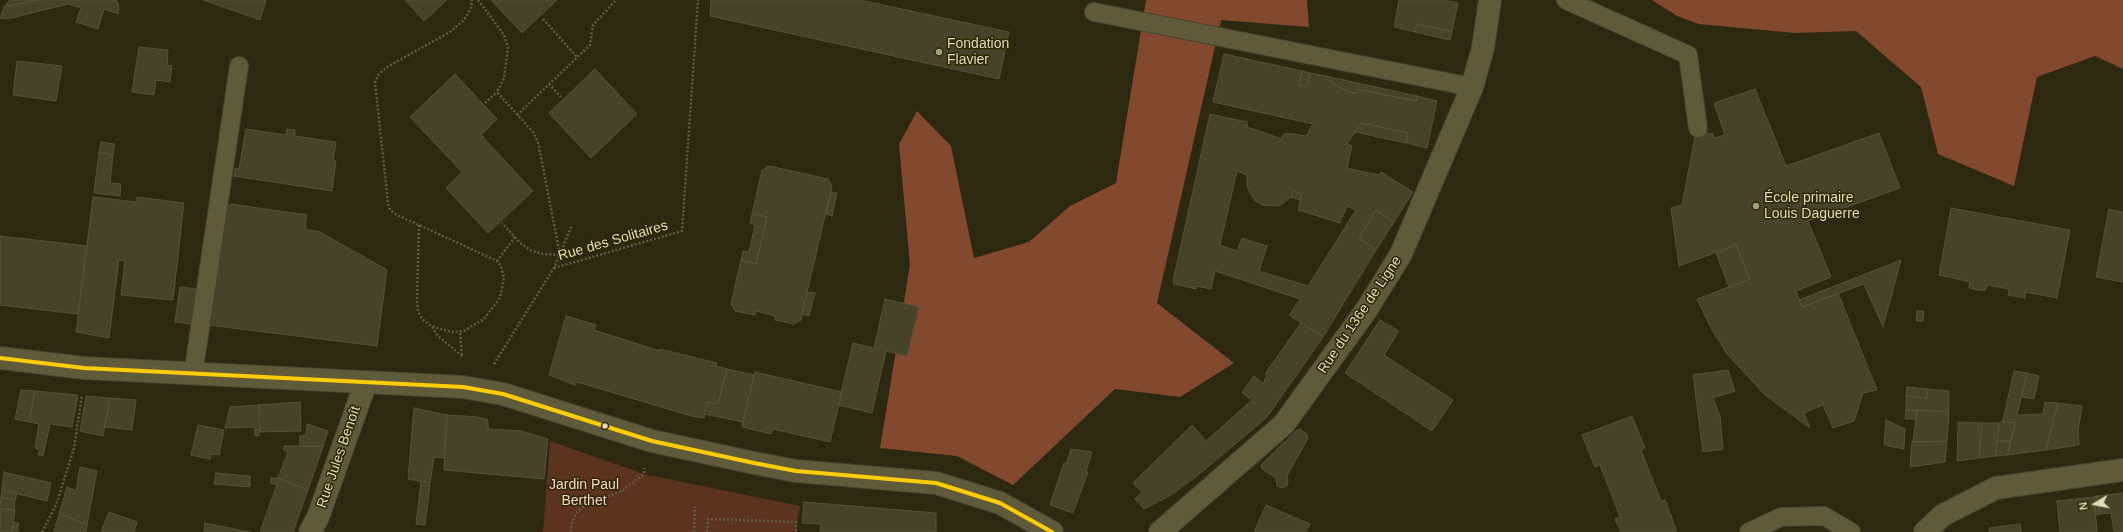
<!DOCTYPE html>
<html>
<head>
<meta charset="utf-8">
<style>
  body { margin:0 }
  #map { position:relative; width:2123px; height:532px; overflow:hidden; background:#2c2910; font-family:Arial,sans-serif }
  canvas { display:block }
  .north { position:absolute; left:2075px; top:484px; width:40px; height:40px; -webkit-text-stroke:3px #2d2700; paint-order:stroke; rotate:260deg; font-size:11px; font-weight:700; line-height:16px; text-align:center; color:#e2ddb7 }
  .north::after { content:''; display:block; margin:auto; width:14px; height:18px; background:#e2ddb7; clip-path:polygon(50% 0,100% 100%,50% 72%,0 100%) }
</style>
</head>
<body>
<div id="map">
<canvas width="2123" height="532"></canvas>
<div class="north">N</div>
</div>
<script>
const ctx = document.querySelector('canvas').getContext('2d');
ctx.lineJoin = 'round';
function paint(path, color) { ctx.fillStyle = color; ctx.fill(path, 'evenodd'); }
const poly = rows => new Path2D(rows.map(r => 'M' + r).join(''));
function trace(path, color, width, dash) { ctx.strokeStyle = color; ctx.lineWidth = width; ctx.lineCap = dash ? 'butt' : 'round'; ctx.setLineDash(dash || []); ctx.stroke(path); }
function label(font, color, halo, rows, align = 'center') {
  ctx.font = font + ' Arial,sans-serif'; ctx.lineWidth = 3; ctx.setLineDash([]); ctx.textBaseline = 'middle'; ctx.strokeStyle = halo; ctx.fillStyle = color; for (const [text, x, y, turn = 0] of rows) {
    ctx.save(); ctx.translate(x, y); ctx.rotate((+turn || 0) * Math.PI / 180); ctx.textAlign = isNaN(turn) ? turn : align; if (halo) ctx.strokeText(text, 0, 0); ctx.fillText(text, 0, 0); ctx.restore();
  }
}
paint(poly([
  [550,441,644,474,800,506,796,532,543,532]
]), '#5c331f');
paint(poly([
  [1146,0,1307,0,1309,27,1221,20,1157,303,1234,363,1180,397,1115,389,1013,485,957,456,880,448,910,265,899,144,917,111,951,146,974,258,1029,242,1070,206,1116,183],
  [1652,0,2123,0,2123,69,2095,56,2037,77,2014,186,1938,154,1921,87,1856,31,1795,33,1699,24,1677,16]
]), '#82492f');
const building = poly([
  [10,0,38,0,4,7,10,0],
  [38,0,114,0,117,1,119,7,118,14,104,9,98,29,76,22,81,8,68,4,7,19,0,18,4,7,38,0],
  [203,0,266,0,260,20,203,0],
  [405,0,447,0,424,21,405,0],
  [491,0,557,0,522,33,491,0],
  [711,0,860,0,1009,32,999,79,710,16,711,0],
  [1399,0,1444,0,1458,3,1452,32,1417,24,1415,32,1394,27,1399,0],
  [1417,24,1452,32,1450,40,1415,32,1417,24],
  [139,47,168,50,167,65,172,66,170,82,156,80,154,95,132,92,139,47],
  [1224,54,1302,71,1299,85,1306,87,1310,73,1330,77,1332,84,1356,94,1357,89,1416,101,1417,96,1437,101,1427,148,1406,143,1408,133,1361,123,1347,144,1352,146,1347,168,1379,175,1381,172,1413,192,1394,222,1376,210,1359,238,1376,250,1323,337,1289,315,1300,299,1215,271,1211,289,1196,286,1196,289,1174,284,1173,281,1210,114,1247,122,1247,127,1282,139,1283,135,1286,133,1306,136,1313,124,1213,102,1224,54],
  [1237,171,1247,175,1247,185,1250,193,1255,201,1263,205,1279,206,1291,197,1293,191,1302,194,1298,210,1340,223,1347,206,1356,210,1308,286,1259,271,1267,246,1242,238,1237,251,1220,245,1237,171],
  [17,61,62,66,56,101,13,95,17,61],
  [595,69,637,114,591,158,549,113,595,69],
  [1302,71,1310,73,1306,87,1299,85,1302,71],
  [455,74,497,119,481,135,533,191,488,233,446,188,462,172,410,117,455,74],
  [1330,77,1417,96,1416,101,1357,89,1356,94,1332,84,1330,77],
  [1755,89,1786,166,1879,133,1900,188,1808,221,1831,277,1796,291,1802,307,1838,293,1877,390,1863,393,1854,421,1833,428,1823,405,1804,413,1810,428,1765,395,1727,354,1711,328,1697,299,1750,279,1736,245,1679,266,1671,208,1682,205,1696,132,1713,134,1714,138,1725,135,1714,103,1755,89],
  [1361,123,1408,133,1406,143,1355,132,1361,123],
  [246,129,286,135,287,129,295,130,295,136,336,142,333,161,336,161,332,191,234,176,235,168,239,169,246,129],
  [101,142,115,144,113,155,99,153,101,142],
  [99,153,113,155,110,183,121,184,120,196,94,193,99,153],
  [769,166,828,179,832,186,802,314,801,320,794,324,775,320,775,316,756,311,755,315,735,311,731,304,741,260,756,264,767,217,752,214,762,170,769,166],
  [1293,191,1302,194,1300,200,1291,197,1293,191],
  [831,192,837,193,832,216,826,214,831,192],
  [93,197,136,202,137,197,184,203,173,300,121,295,125,261,119,260,109,338,76,332,93,197],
  [231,204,307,215,305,229,320,232,387,270,377,346,208,325,225,210,231,204],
  [1951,208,2070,230,2057,298,2025,292,2025,298,2008,295,2009,289,1987,285,1985,291,1969,288,1970,282,1939,275,1951,208],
  [2109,209,2123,212,2123,282,2096,277,2109,209],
  [1376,210,1394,222,1376,250,1359,238,1376,210],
  [752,214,767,217,756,264,741,260,743,251,749,252,755,225,750,223,752,214],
  [0,236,87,246,78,314,0,305,0,236],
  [1736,245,1750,279,1729,287,1716,253,1736,245],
  [1901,260,1883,327,1864,284,1802,307,1799,300,1901,260],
  [180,287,196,289,191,324,175,322,180,287],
  [807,292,815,293,809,316,802,314,807,292],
  [885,299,919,307,907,356,886,351,872,413,838,405,853,343,874,348,885,299],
  [1917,311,1924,311,1923,321,1916,321,1917,311],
  [566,316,596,325,594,330,660,351,660,349,717,363,716,366,727,369,718,404,707,402,704,418,691,416,577,382,575,385,549,375,566,316],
  [1380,320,1399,331,1384,355,1453,400,1432,431,1345,373,1380,320],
  [1301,323,1323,337,1267,417,1202,472,1171,495,1144,509,1135,499,1142,492,1133,483,1192,425,1206,441,1252,400,1242,393,1254,376,1263,383,1265,381,1264,380,1267,376,1265,374,1301,323],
  [727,369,754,375,743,422,704,414,707,402,718,404,727,369],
  [1728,370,1735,391,1713,398,1720,416,1723,449,1703,452,1693,375,1728,370],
  [2014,371,2027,373,2017,415,2043,414,2045,402,2058,403,2046,450,2007,455,2015,423,2003,422,2003,420,2014,371],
  [755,372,842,392,830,442,773,429,771,434,742,427,755,372],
  [2027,373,2039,376,2034,399,2022,397,2027,373],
  [1907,387,1928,389,1927,398,1906,396,1907,387],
  [1928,389,1949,391,1949,412,1906,410,1906,396,1927,398,1928,389],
  [21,390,35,391,29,422,15,419,21,390],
  [35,391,78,395,72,427,50,424,43,456,38,455,40,450,35,448,39,424,29,422,35,391],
  [86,396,110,398,103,436,80,431,86,396],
  [110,398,136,400,132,430,105,427,110,398],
  [300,402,301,431,259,432,259,436,255,436,255,430,260,430,259,405,300,402],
  [2058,403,2082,406,2078,431,2079,445,2046,450,2058,403],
  [259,405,260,430,255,430,254,427,225,428,230,407,259,405],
  [414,408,447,415,444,458,434,457,430,483,408,479,414,408],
  [1906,410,1917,410,1916,419,1905,419,1906,410],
  [1917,410,1949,412,1947,441,1913,442,1917,410],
  [447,415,478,417,488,420,488,429,521,431,548,439,544,479,444,470,447,415],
  [1632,416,1645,448,1641,450,1661,501,1665,500,1677,532,1621,532,1615,519,1620,517,1600,465,1595,467,1582,435,1632,416],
  [1886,420,1905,429,1904,449,1884,445,1886,420],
  [2003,420,2003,422,2015,423,2011,441,1997,441,1999,423,2003,420],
  [1958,422,1982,423,1979,458,1957,461,1958,422],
  [1982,423,1999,423,1995,456,1979,458,1982,423],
  [307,424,328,431,323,446,300,446,300,436,306,435,307,424],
  [198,425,224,430,219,455,211,454,210,459,191,455,198,425],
  [1300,429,1307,434,1308,438,1287,476,1288,482,1287,486,1282,488,1277,486,1276,478,1262,469,1261,465,1297,430,1300,429],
  [1947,441,1945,462,1910,467,1912,442,1947,441],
  [1997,441,2011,441,2007,455,1995,456,1997,441],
  [284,446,323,446,308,490,278,478,288,452,284,450,284,446],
  [1071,449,1092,452,1086,471,1088,472,1073,513,1050,505,1064,463,1066,464,1071,449],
  [80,467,97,471,87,525,59,514,67,487,76,491,80,467],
  [4,472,51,483,47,501,2,490,4,472],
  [216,473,250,476,250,487,214,484,216,473],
  [271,478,278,478,308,490,293,532,260,532,277,484,271,484,271,478],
  [421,481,430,484,425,525,416,524,421,481],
  [2,490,17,494,15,500,1,497,2,490],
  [2123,493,2123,531,2114,532,2111,513,2100,514,2097,496,2123,493],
  [2097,496,2100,514,2096,515,2094,497,2097,496],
  [1,497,15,500,14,511,0,508,1,497],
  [2094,497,2097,532,2060,532,2057,501,2094,497],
  [804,502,936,513,936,532,820,532,821,524,802,523,804,502],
  [1266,505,1310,524,1306,532,1254,532,1266,505],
  [0,508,15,510,12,532,0,532,0,508],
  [109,512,137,522,134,532,101,532,109,512],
  [59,514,87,525,86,532,54,532,59,514],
  [13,522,19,523,18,527,13,526,13,522],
  [205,523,250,532,204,532,205,523],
  [2020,524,2021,532,1990,532,1989,528,2020,524],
  [13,526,18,527,18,531,12,531,13,526]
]);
paint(building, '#464329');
trace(building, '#565238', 1);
const service = poly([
  [1566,0,1688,55,1698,128],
  [1094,12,1472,87],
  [193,375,239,66],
  [1749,532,1781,517,1824,516,1851,532]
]);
const minor = poly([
  [310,532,318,517,366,382],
  [1160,532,1284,424,1367,309,1401,254,1472,87,1483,48,1490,0]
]);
const secondary = poly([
  [0,358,84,368,463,387,503,394,652,441,754,463,796,471,936,483,1000,503,1052,532],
  [1925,532,1943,515,1996,488,2123,470]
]);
trace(service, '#46432f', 20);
trace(minor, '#46432f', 24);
trace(secondary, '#46432f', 24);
trace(poly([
  [478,0,504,35,508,47,504,78,497,92,533,132,538,142,560,255,543,254,532,251,520,243,502,223],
  [543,19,577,57],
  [549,84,561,97],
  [485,103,497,92],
  [517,115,590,45,593,25,616,0],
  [419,225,417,300,418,311,422,319,431,326,452,332,464,331,484,319,500,298,504,278,501,266,497,261,419,225,397,215,390,210,388,203,375,82,379,74,387,67,450,32,464,20,471,8,472,0],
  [497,261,515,237],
  [554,268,682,231,698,0],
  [432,327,438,336,462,356],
  [460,333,462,355],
  [494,364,554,268,572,225],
  [42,532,56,505,74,448,82,395],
  [571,532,572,522,577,512,584,506,622,491,644,474,645,468],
  [694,532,695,507],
  [707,532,708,519,796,522,796,532]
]), '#605c42', 2.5, [2, 2]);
trace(service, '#5f5b3a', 18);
trace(minor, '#5f5b3a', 22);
trace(secondary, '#5f5b3a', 22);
trace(poly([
  [0,358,84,368,463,387,503,394,652,441,754,463,796,471,936,483,1000,503,1052,532]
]), '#ffcd02', 4);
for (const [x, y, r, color] of [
  [939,52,4,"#a29e7d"],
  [1756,206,4,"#a29e7d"],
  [605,426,3.5,"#e2ddb7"]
]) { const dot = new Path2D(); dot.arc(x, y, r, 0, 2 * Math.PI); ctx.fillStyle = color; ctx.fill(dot); trace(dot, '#2d2700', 1.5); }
label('14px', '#e2ddb7', '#2d2700', [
  ["Fondation",947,44],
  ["Flavier",947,60],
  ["École primaire",1764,198],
  ["Louis Daguerre",1764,214]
], 'left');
label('14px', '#e2ddb7', '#2d2700', [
  ["Rue des Solitaires",613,241,-16],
  ["Rue du 136e de Ligne",1360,315,-56],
  ["Rue Jules Benoît",339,457,-71]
]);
label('14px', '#fcd3c4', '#2d2700', [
  ["Jardin Paul",584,485],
  ["Berthet",584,501]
]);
</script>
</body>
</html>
